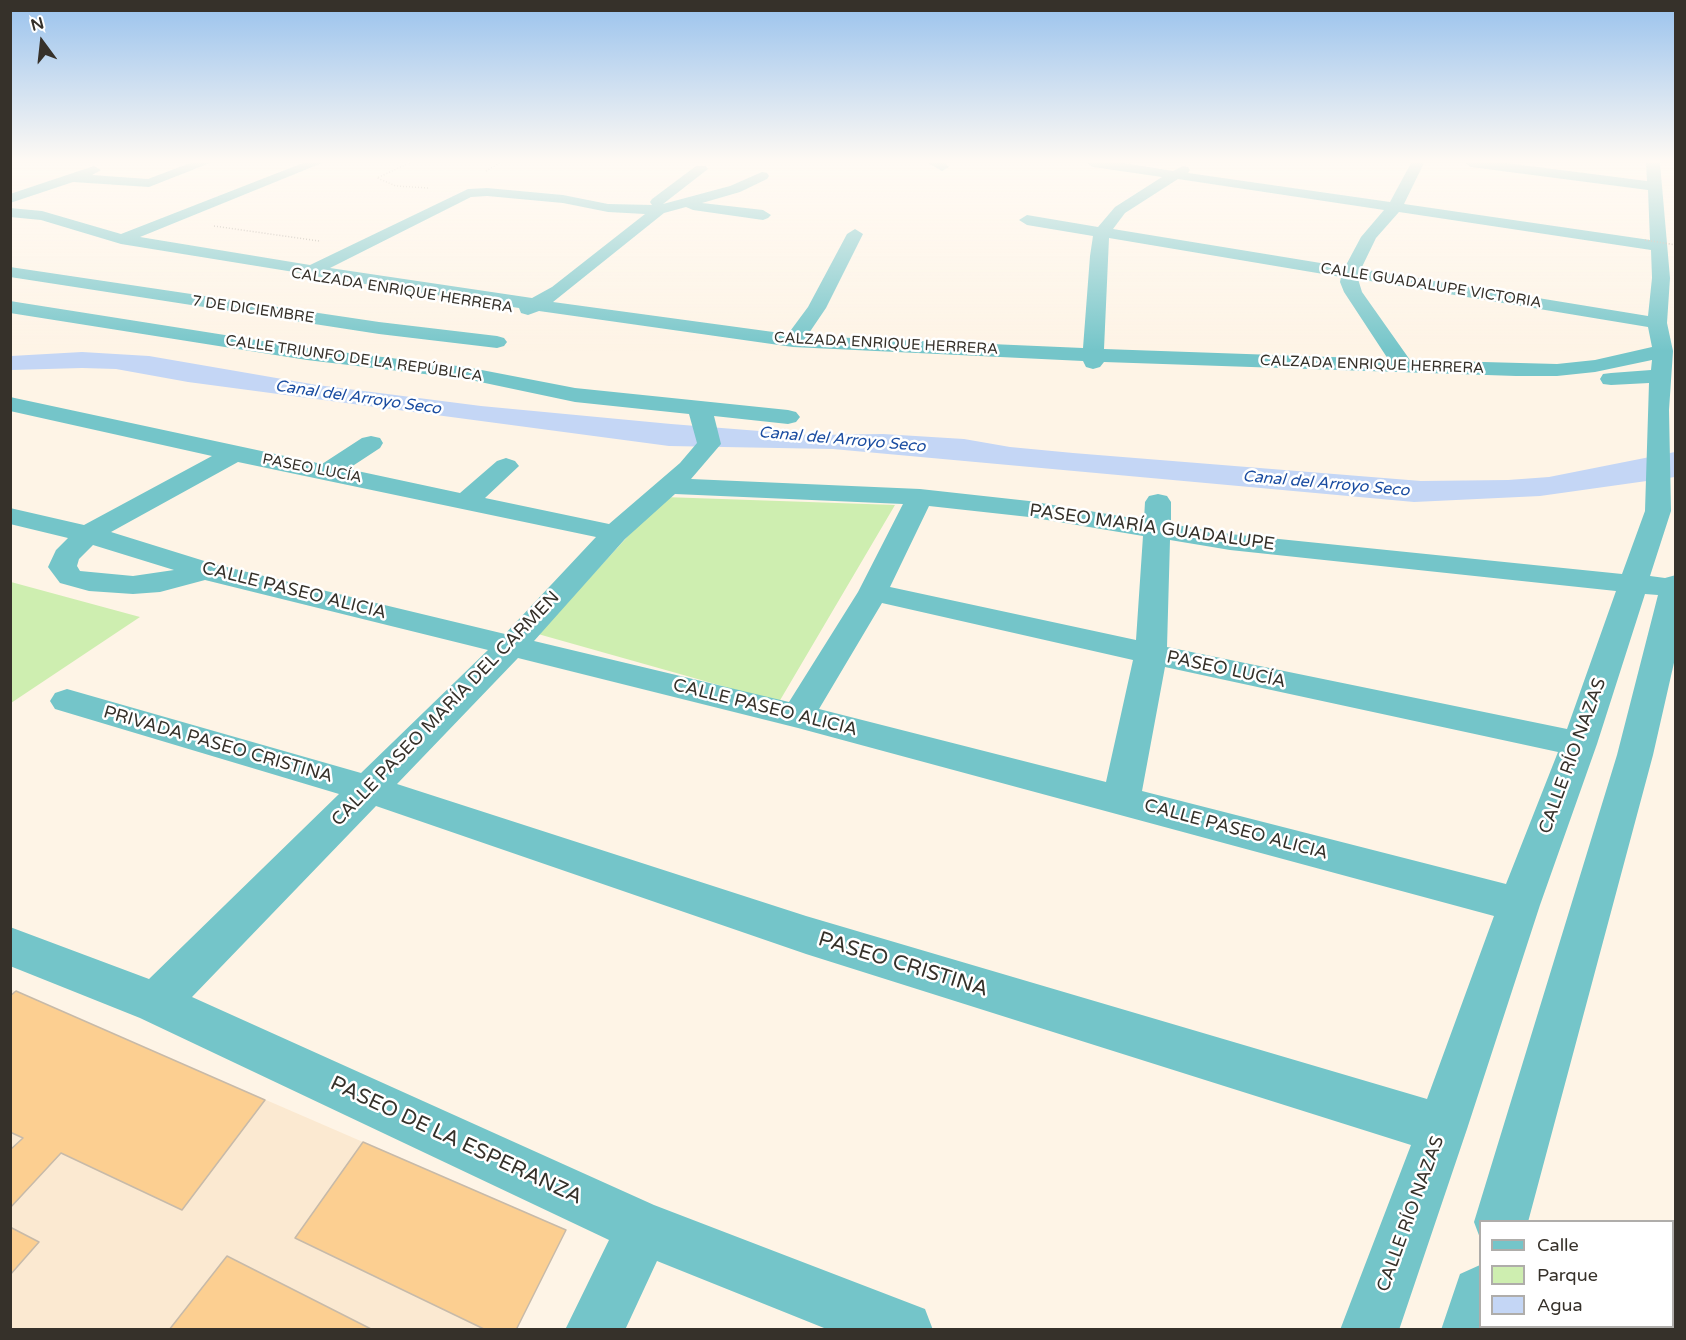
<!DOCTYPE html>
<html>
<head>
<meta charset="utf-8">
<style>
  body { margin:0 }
  #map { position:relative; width:1686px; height:1340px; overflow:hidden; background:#fef4e6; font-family:"Varela Round",sans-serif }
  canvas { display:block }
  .frame { position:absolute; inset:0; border:12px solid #36312a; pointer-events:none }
  .legend { position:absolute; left:1479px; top:1220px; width:195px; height:108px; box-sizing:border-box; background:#fff; border:2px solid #afadaa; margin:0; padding:8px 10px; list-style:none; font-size:18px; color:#36312a }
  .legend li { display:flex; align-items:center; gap:12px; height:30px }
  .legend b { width:30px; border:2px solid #afadaa }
  .north { position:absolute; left:12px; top:12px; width:60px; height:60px; -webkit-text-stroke:4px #fff; paint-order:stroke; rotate:345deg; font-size:16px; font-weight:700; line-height:24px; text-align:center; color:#36312a }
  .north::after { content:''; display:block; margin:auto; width:21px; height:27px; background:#36312a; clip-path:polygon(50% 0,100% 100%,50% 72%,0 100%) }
</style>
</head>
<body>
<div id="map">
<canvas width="1686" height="1340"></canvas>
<div class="frame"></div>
<ul class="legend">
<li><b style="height:8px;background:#74c5c9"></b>Calle</li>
<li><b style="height:16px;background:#ceeeb0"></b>Parque</li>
<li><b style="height:16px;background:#c4d6f5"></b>Agua</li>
</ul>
<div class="north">N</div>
</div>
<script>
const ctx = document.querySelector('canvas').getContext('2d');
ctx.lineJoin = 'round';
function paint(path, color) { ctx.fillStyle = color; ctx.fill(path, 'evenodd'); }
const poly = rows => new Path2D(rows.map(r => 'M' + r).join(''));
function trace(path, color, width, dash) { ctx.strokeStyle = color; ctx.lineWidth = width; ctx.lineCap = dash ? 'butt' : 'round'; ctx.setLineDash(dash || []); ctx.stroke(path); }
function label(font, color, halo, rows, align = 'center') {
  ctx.font = font + ' "Varela Round",sans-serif'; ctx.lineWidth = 5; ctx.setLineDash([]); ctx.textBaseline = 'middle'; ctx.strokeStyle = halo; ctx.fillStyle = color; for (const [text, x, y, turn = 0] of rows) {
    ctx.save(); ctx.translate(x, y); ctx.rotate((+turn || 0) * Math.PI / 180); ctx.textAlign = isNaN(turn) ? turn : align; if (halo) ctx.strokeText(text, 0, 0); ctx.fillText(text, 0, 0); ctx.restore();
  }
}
paint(poly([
  [10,989,566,1230,516,1329,11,1329]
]), '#fbe9d1');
paint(poly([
  [664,497,895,505,779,702,538,634],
  [11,582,140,617,11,703]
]), '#ceeeb0');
paint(poly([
  [82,352,149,356,317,385,481,406,671,424,810,435,883,434,964,439,1010,447,1073,453,1421,481,1508,480,1549,477,1675,452,1675,477,1540,496,1414,502,833,449,669,446,188,382,116,369,82,368,11,370,11,356]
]), '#c4d6f5');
const building = poly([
  [16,991,265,1100,182,1210,61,1153,10,1208,10,1150,23,1138,10,1132,10,996,16,991],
  [363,1142,566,1230,516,1330,486,1330,295,1238,363,1142],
  [10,1227,39,1242,10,1275,10,1227],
  [227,1256,373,1330,169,1330,227,1256]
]);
paint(building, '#fccf91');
trace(building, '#c7baa9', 1.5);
trace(poly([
  [409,163,377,178,396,186,429,188],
  [486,171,500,163],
  [214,226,319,241]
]), '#b2a99e', 1.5, [1, 2]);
paint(poly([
  [190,163,210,163,149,187,73,182,10,203,10,194,94,166,101,170,92,175,148,179,190,163],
  [303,163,322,163,140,237,310,265,468,189,487,188,563,195,608,204,652,205,650,202,652,199,696,166,706,166,708,169,663,204,730,186,762,172,767,173,769,176,767,179,740,192,702,203,763,210,771,215,768,218,763,220,693,210,686,207,664,213,553,302,788,334,808,307,847,234,855,229,863,234,826,308,807,336,1083,348,1090,256,1093,236,1027,225,1019,220,1027,215,1098,227,1115,207,1162,177,1093,167,1087,163,1124,163,1173,171,1183,166,1188,167,1190,170,1188,173,1390,202,1411,163,1424,163,1404,204,1650,240,1648,190,1471,167,1465,163,1506,163,1647,181,1646,163,1660,163,1670,278,1667,323,1673,351,1669,410,1671,511,1650,576,1665,578,1676,575,1676,654,1653,755,1528,1222,1480,1222,1480,1238,1474,1222,1617,755,1658,595,1645,594,1597,744,1540,905,1467,1129,1399,1330,1340,1330,1411,1145,806,954,376,806,192,997,654,1205,925,1309,933,1330,829,1330,657,1261,625,1330,565,1330,609,1240,140,1018,10,966,10,927,149,979,339,794,55,709,50,701,55,693,67,689,361,773,488,650,205,580,160,592,133,594,89,591,60,583,48,567,56,550,68,538,10,524,10,508,84,525,212,456,10,411,10,397,322,464,362,438,371,436,380,438,383,443,380,448,348,469,460,493,497,461,506,458,515,461,519,466,485,498,609,524,680,463,697,443,689,414,575,402,466,379,307,360,10,313,10,301,307,348,466,367,575,388,788,410,796,412,800,417,796,422,788,424,714,416,721,444,691,479,920,489,1029,501,1144,520,1145,502,1149,496,1158,494,1167,496,1171,502,1171,524,1230,534,1622,574,1645,511,1649,383,1611,385,1603,384,1600,379,1603,374,1611,373,1651,370,1652,360,1595,372,1557,376,1516,376,1104,362,1100,367,1093,369,1086,367,1083,361,793,347,539,311,528,315,521,313,519,308,314,276,308,277,300,273,121,244,41,220,10,217,10,208,42,211,121,234,303,163],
  [1178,179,1384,210,1361,237,1345,267,1113,229,1125,213,1178,179],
  [487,196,563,203,608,212,645,214,552,287,532,298,330,268,471,197,487,196],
  [1399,212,1651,250,1652,278,1648,316,1361,269,1376,238,1399,212],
  [1109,238,1341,277,1340,282,1344,292,1388,359,1104,349,1109,238],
  [1358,279,1648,327,1652,347,1595,360,1557,364,1410,360,1362,292,1358,279],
  [238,462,596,537,505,634,214,564,111,532,238,462],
  [675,494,903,504,858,592,789,702,534,641,625,539,675,494],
  [929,506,1029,517,1143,536,1136,640,890,587,929,506],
  [1170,540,1230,550,1616,591,1567,729,1167,647,1170,540],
  [93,545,174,570,133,576,80,571,77,566,79,559,93,545],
  [882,603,1133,660,1106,782,819,709,882,603],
  [518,658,798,728,1494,916,1427,1099,806,916,397,784,518,658],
  [1165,667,1558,752,1506,884,1142,791,1165,667],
  [928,163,945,163,949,167,942,171,928,163],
  [10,267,379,322,497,336,504,338,507,342,504,346,497,348,379,334,10,277,10,267],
  [1480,1265,1480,1326,1500,1326,1500,1330,1441,1330,1460,1274,1480,1265]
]), '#74c5c9');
trace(poly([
  [1645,240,1676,245]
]), '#b2a99e', 1.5, [1, 2]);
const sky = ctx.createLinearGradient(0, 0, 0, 351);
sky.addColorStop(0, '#99c2ed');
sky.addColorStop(0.46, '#fffaf4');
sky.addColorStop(1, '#fffaf400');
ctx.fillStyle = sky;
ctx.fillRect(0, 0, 1686, 351);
label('15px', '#36312a', '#fff', [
  ["CALLE GUADALUPE VICTORIA",1431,286,9],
  ["CALZADA ENRIQUE HERRERA",402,291,9],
  ["7 DE DICIEMBRE",253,310,8],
  ["CALZADA ENRIQUE HERRERA",886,344,3],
  ["CALLE TRIUNFO DE LA REPÚBLICA",354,359,8],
  ["CALZADA ENRIQUE HERRERA",1372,365,2],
  ["PASEO LUCÍA",312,469,11]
]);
label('italic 16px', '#1b4da1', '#fff', [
  ["Canal del Arroyo Seco",358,398,8],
  ["Canal del Arroyo Seco",842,440,5],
  ["Canal del Arroyo Seco",1326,484,5]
]);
label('18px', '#36312a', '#fff', [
  ["PASEO MARÍA GUADALUPE",1152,528,8],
  ["CALLE PASEO ALICIA",294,591,14],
  ["PASEO LUCÍA",1226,670,12],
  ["CALLE PASEO ALICIA",765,708,14],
  ["CALLE PASEO MARÍA DEL CARMEN",446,709,-46],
  ["PRIVADA PASEO CRISTINA",218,745,16],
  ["CALLE RÍO NAZAS",1573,756,-70],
  ["CALLE PASEO ALICIA",1236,830,15],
  ["CALLE RÍO NAZAS",1411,1214,-70]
]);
label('21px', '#36312a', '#fff', [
  ["PASEO CRISTINA",903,965,17],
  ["PASEO DE LA ESPERANZA",456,1141,25]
]);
</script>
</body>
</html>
